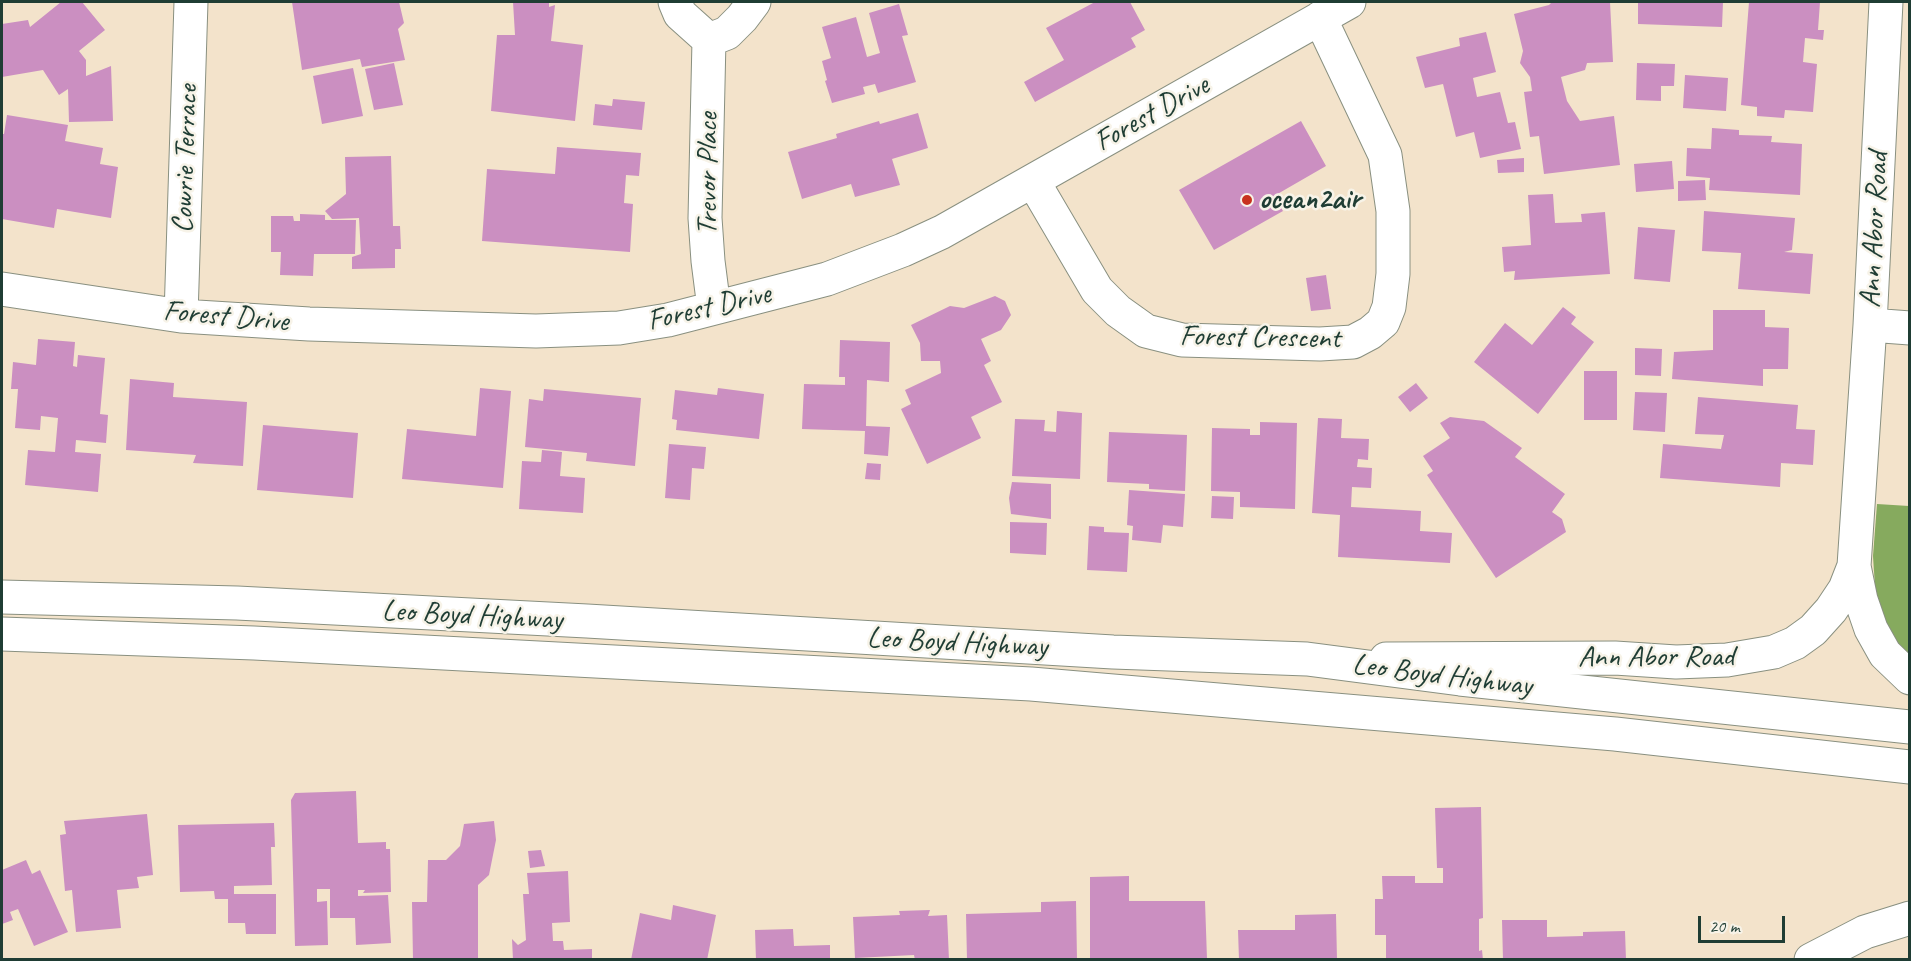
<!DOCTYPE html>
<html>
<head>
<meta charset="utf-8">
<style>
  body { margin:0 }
  #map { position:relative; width:1911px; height:961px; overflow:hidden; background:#f3e3cb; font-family:Caveat,sans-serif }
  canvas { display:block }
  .frame { position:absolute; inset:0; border:3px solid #1f3d34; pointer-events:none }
  .scale { position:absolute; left:1698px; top:916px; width:87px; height:27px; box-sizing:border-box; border:3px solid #1f3d34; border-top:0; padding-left:8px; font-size:18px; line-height:21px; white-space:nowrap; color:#1f3d34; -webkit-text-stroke:4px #f7f3e8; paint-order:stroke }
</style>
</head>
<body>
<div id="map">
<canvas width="1911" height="961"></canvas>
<div class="frame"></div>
<div class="scale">20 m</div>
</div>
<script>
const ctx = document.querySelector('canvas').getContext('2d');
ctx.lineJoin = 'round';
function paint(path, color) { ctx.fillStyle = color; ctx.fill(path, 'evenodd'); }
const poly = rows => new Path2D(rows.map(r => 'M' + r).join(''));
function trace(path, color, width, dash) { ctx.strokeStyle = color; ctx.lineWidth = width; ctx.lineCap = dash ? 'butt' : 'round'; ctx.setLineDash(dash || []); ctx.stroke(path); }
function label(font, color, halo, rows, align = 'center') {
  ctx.font = font + ' Caveat,sans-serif'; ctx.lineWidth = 5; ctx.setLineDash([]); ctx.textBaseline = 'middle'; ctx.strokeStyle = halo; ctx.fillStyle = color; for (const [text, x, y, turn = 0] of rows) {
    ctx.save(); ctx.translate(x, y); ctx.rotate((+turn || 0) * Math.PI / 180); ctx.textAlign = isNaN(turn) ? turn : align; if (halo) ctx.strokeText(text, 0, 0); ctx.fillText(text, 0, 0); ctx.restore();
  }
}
paint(poly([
  [1877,504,1909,506,1909,657,1894,640,1881,612,1875,587,1873,556]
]), '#86aa5e');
paint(poly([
  [61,2,82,2,105,30,79,51,86,60,86,76,111,66,113,121,69,122,68,89,59,95,43,70,2,77,2,24,28,20,30,27],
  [292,2,399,2,404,23,398,29,405,60,362,67,360,59,302,70],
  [513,2,549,2,549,7,555,5,551,41,583,45,575,121,491,111,497,35,515,35],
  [1095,2,1130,2,1145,30,1131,38,1136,47,1035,102,1024,82,1064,60,1046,28],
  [1552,2,1610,2,1613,62,1587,63,1585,70,1561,77,1567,101,1580,121,1614,116,1620,165,1544,174,1539,136,1530,137,1524,92,1532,91,1530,77,1520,63,1523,51,1514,14,1549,5],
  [1638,2,1723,2,1722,27,1638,24],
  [1749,2,1820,2,1818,30,1824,30,1823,40,1805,38,1803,62,1817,64,1813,112,1785,110,1784,118,1757,116,1757,107,1741,105],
  [899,4,908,35,902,36,916,82,878,93,875,84,863,87,865,94,832,103,825,81,827,80,822,61,831,58,822,27,856,17,867,57,880,53,869,13],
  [1486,32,1496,72,1473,78,1477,97,1500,92,1508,123,1515,122,1521,149,1480,158,1474,132,1456,137,1443,84,1425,88,1416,57,1460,46,1459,38],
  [394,63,403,105,374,110,365,69],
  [1637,63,1675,64,1674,86,1661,86,1661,101,1636,100],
  [353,68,363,116,322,124,313,76],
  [1685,75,1728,78,1726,111,1683,108],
  [613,99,645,102,642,130,593,125,595,104,612,106],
  [918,113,928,148,892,159,900,185,855,197,851,184,802,199,788,152,837,138,836,134,879,121,880,124],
  [7,115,68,125,65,141,103,148,100,164,118,167,111,218,57,209,54,228,2,219,2,134,4,134],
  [1301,121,1326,166,1274,196,1283,211,1214,250,1179,190],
  [1712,128,1739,130,1739,135,1772,136,1771,142,1802,144,1800,195,1709,190,1710,178,1686,176,1687,148,1711,149],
  [557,147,641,153,639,176,626,175,624,203,633,204,630,252,482,241,487,169,555,174],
  [391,156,393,226,400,226,401,249,395,249,395,268,352,269,352,257,361,254,359,218,332,219,325,211,346,194,345,157],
  [1524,158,1524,172,1498,173,1497,160],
  [1672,161,1674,189,1636,192,1634,164],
  [1705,180,1706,200,1678,201,1678,181],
  [1553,194,1555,223,1582,222,1581,214,1605,212,1610,274,1514,280,1515,271,1504,272,1502,247,1531,245,1528,195],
  [1704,211,1795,218,1792,250,1784,252,1813,254,1810,294,1738,289,1741,253,1702,251],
  [300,214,325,215,325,220,356,220,355,254,314,254,313,276,280,275,281,252,271,252,271,216,293,216,294,221,300,221],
  [1638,227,1675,230,1670,282,1634,279],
  [1326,275,1331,309,1311,311,1306,278],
  [995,296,1005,301,1011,315,1001,330,981,339,991,361,984,365,1002,402,971,417,981,438,927,464,901,409,911,404,905,390,941,373,940,361,921,361,920,343,911,325,950,306,964,308],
  [1563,307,1576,317,1571,324,1594,342,1538,414,1474,362,1505,323,1532,345],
  [1713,310,1765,310,1765,327,1789,328,1788,369,1763,369,1763,386,1672,379,1674,352,1713,350],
  [38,339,75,342,73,366,77,367,78,355,105,358,100,414,108,415,106,443,76,440,75,452,101,454,98,492,25,485,28,450,55,452,58,418,41,416,40,430,15,428,18,389,11,389,13,362,36,365],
  [840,340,890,342,889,382,867,380,866,426,890,427,888,456,864,454,865,431,802,429,804,384,845,385,845,377,839,377],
  [1635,348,1662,349,1661,376,1635,375],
  [1584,371,1617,371,1617,420,1584,420],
  [130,379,174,383,173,397,247,402,243,466,193,463,196,455,126,450],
  [1416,383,1428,398,1410,412,1398,397],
  [480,388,511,391,503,488,402,479,407,429,476,436],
  [718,388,764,394,759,439,676,430,677,420,672,419,675,390,717,395],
  [544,389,641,398,635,466,586,461,587,453,525,447,529,399,543,401],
  [1635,392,1667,393,1665,432,1633,430],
  [1698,397,1798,405,1796,429,1815,430,1813,465,1781,463,1780,487,1660,478,1663,444,1721,449,1724,435,1695,434],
  [1057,411,1082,413,1080,479,1012,476,1015,419,1045,420,1044,431,1056,432],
  [1450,417,1484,421,1522,448,1515,457,1565,494,1552,512,1562,519,1566,532,1496,578,1427,475,1433,471,1423,456,1450,438,1440,423],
  [1318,418,1342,419,1341,438,1369,439,1368,460,1358,459,1357,467,1372,468,1371,488,1352,487,1351,507,1421,511,1420,531,1452,533,1450,563,1338,557,1340,515,1312,513],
  [1260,422,1297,423,1295,509,1240,507,1240,492,1211,491,1212,428,1250,429,1250,435,1260,435],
  [263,425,358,433,353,498,257,490],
  [1109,432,1187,435,1185,491,1149,489,1149,484,1107,482],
  [669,444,706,447,704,469,692,468,690,500,665,498],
  [542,450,562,452,560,476,585,478,583,513,519,509,522,461,541,462],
  [867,463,881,464,880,480,865,479],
  [1012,482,1051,484,1051,519,1011,514,1009,498],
  [1129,490,1185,494,1183,527,1163,525,1161,543,1132,540,1133,526,1127,525],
  [1212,496,1234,497,1233,519,1211,518],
  [1010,522,1047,523,1046,555,1010,553],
  [1089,526,1104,527,1104,532,1129,533,1127,572,1087,570],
  [356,791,358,843,386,842,386,849,390,849,391,892,363,893,365,890,358,890,358,896,388,895,391,943,356,945,355,918,330,918,330,889,317,889,317,902,327,901,328,945,295,946,291,800,295,793],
  [1481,807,1483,918,1479,919,1479,951,1482,950,1483,960,1386,960,1386,935,1375,935,1375,899,1383,899,1382,876,1415,876,1415,883,1443,883,1443,868,1437,868,1435,808],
  [147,814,153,875,137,877,139,888,117,890,121,928,76,932,72,890,65,891,60,835,66,834,64,821],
  [494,821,496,840,489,875,478,885,478,960,413,960,412,902,427,902,428,860,446,860,460,846,464,824],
  [274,823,275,847,271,847,272,885,234,886,234,894,276,894,276,934,246,934,245,923,228,923,228,899,215,899,214,891,180,892,178,825],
  [541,850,545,866,530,868,528,851],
  [26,860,32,874,40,870,68,932,34,946,18,909,10,912,13,920,2,924,2,870],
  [568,871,570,922,552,923,553,941,563,941,564,950,592,949,592,960,513,960,512,939,518,945,526,940,523,894,529,894,527,873],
  [1129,876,1129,901,1205,901,1207,959,1090,960,1090,877],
  [1076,901,1077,960,967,960,966,914,1041,912,1041,902],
  [673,905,716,915,707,960,631,960,640,913,671,920],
  [930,910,928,916,947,915,949,960,915,960,914,955,855,958,853,917,900,915,899,911],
  [1336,914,1337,960,1239,960,1238,930,1295,930,1295,915],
  [1502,920,1547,920,1547,937,1583,936,1583,932,1625,931,1626,960,1503,960],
  [793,929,794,946,830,945,830,960,756,960,755,930]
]), '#cb8fc1');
const minor = poly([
  [675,2,680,14,709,40],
  [1886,2,1870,325,1854,566,1861,600,1871,629,1885,654,1910,678],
  [709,40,705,218,708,261,714,308],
  [709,40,727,33,742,18,754,2],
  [1033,181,1097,290,1118,311,1146,331,1182,340,1320,344,1353,342,1370,333,1383,322,1389,307,1393,274,1393,211,1385,155,1320,18],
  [2,289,181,316,309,324,536,331,619,328,668,320,827,279,903,250,942,232,1349,2],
  [181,316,191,2],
  [1870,325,1910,328],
  [1386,659,1615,658,1676,662,1727,660,1774,652,1795,643,1813,630,1831,610,1845,589,1854,566],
  [1811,960,1865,932,1910,918]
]);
const highway = poly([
  [2,597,237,603,587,621,1113,652,1307,659,1460,679,1910,727],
  [2,634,254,643,1031,684,1615,734,1910,767]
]);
trace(minor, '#899080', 35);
trace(highway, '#899080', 35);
trace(minor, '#fff', 33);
trace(highway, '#fff', 33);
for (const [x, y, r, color] of [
  [1247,200,6,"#c8321e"]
]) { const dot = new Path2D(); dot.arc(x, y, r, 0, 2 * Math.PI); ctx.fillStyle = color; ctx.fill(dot); trace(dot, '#f7f3e8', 2); }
label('30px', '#1f3d34', '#f7f3e8', [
  ["Forest Drive",1152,114,-29],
  ["Cowrie Terrace",186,159,-88],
  ["Trevor Place",708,174,-90],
  ["Ann Abor Road",1875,230,-87],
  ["Forest Drive",709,308,-13],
  ["Forest Drive",226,317,5],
  ["Forest Crescent",1260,338,1],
  ["Leo Boyd Highway",472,616,3],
  ["Leo Boyd Highway",957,643,3],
  ["Ann Abor Road",1656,657],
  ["Leo Boyd Highway",1442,676,7]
]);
label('bold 30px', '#1f3d34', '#f7f3e8', [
  ["ocean2air",1259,200]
], 'left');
</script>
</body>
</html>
